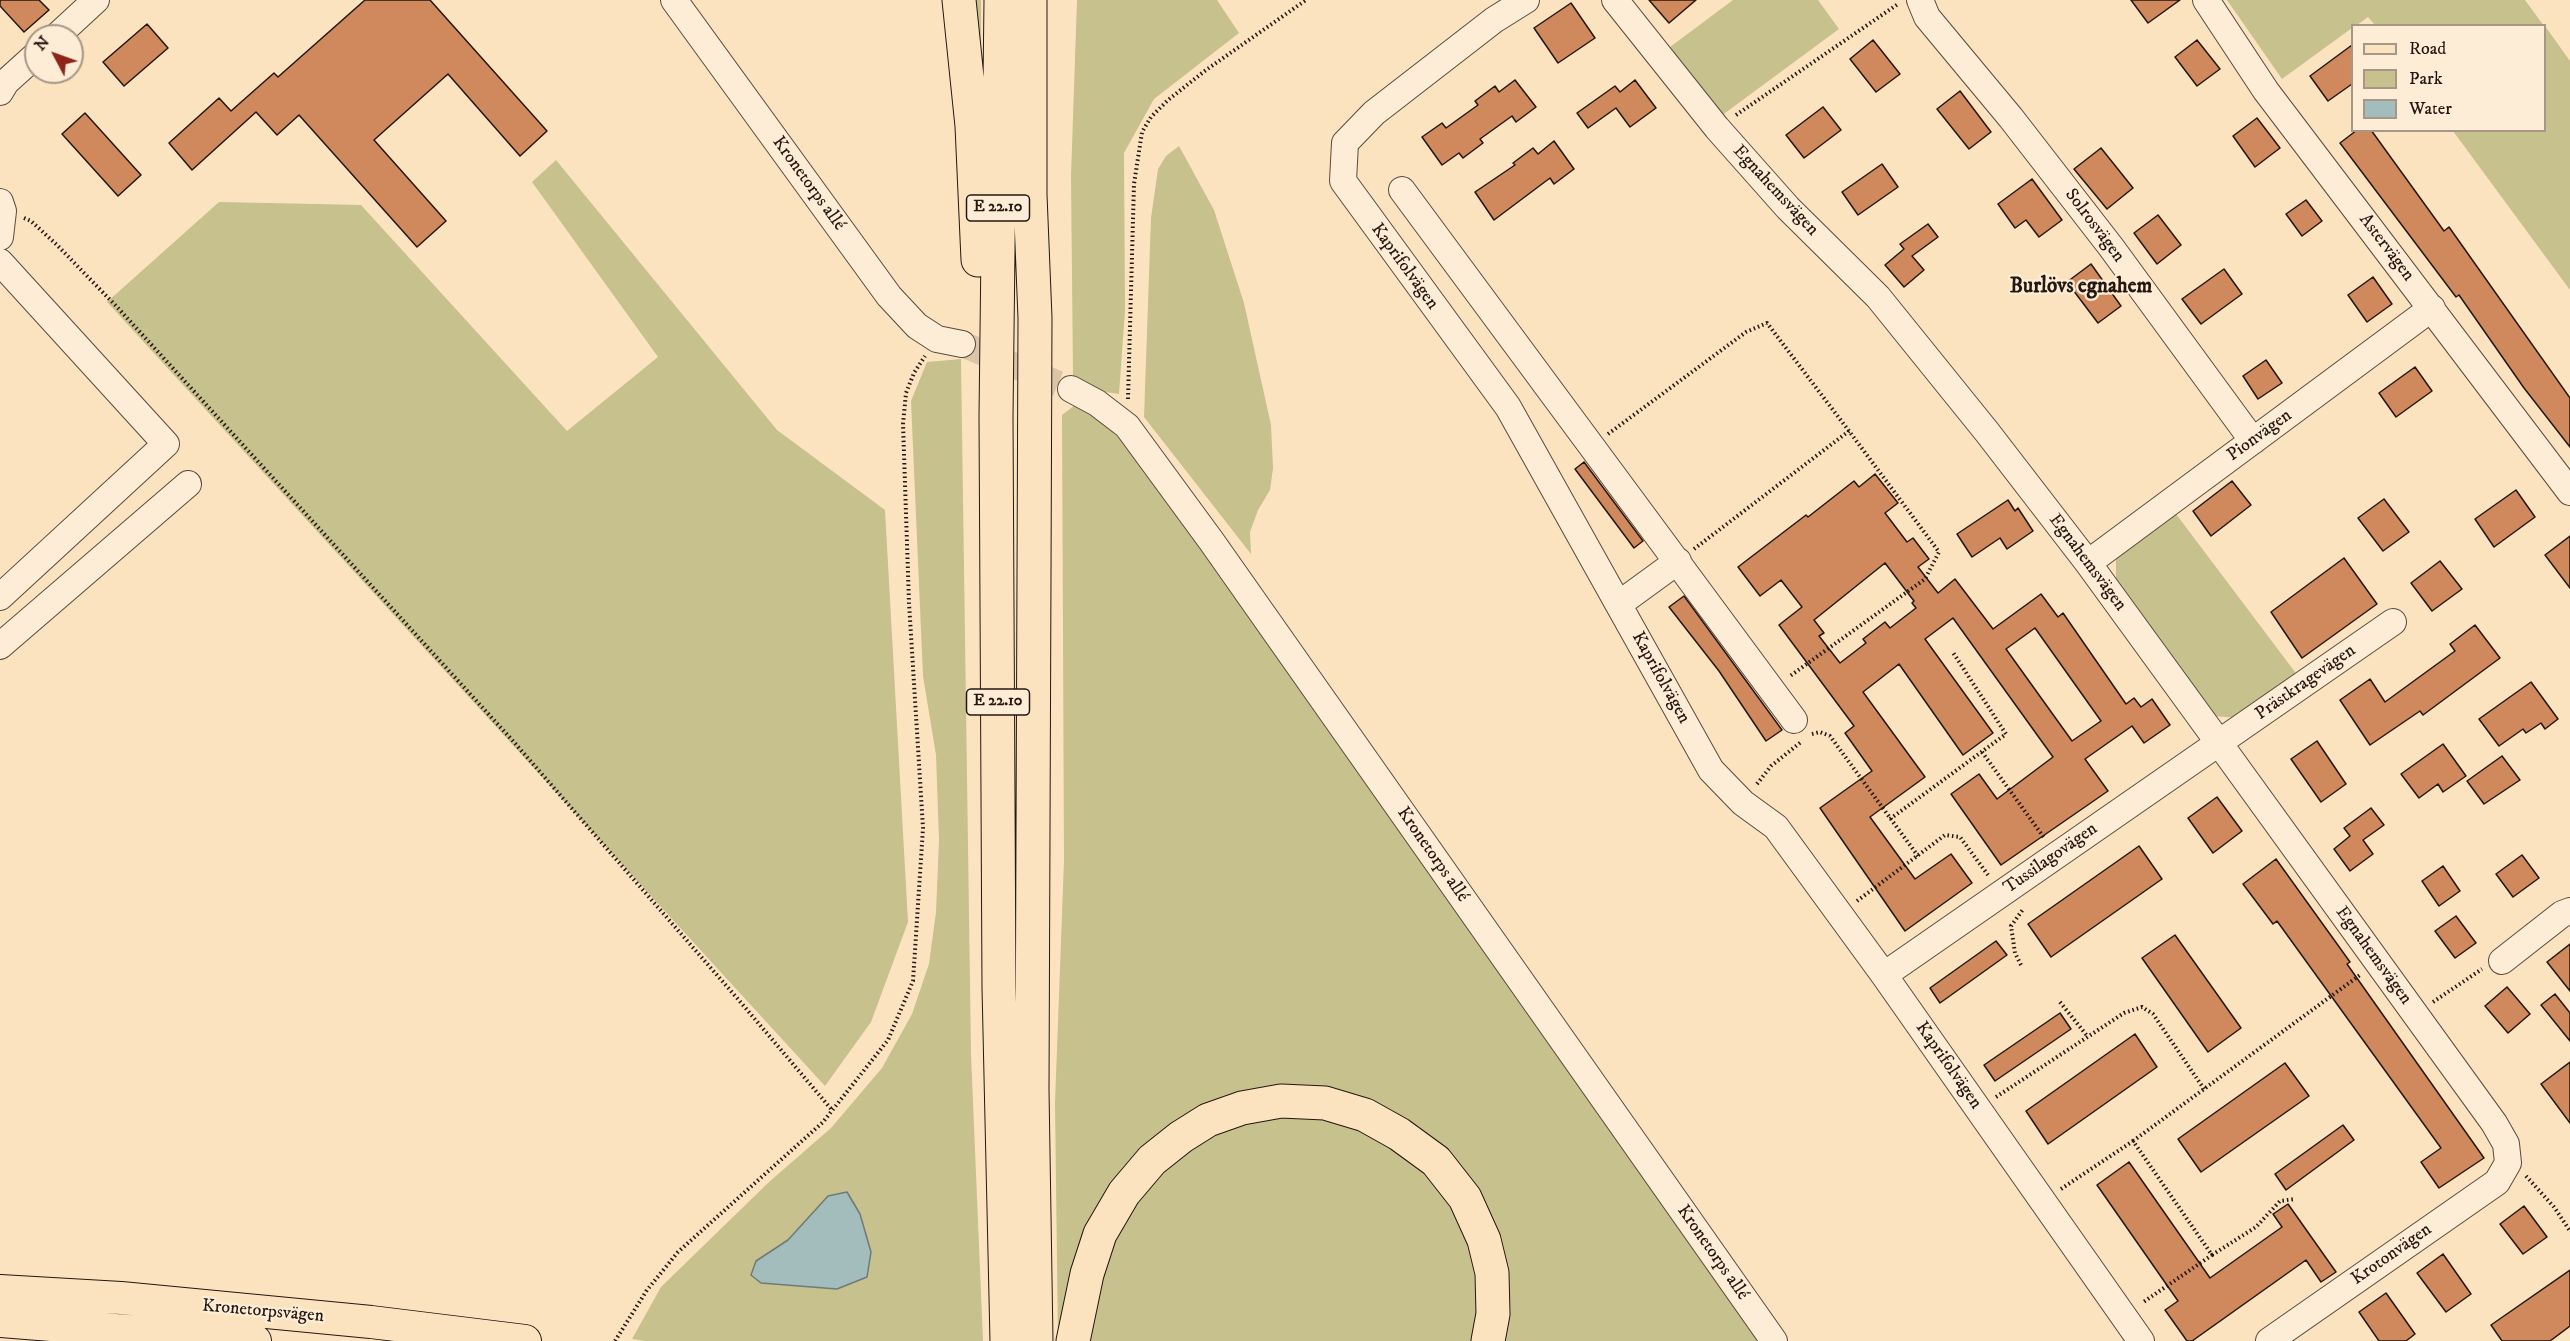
<!DOCTYPE html>
<html>
<head>
<meta charset="utf-8">
<style>
  body { margin:0 }
  #map { position:relative; width:2570px; height:1341px; overflow:hidden; background:#fce3c0; font-family:"IM FELL DW Pica",serif }
  canvas { display:block }
  .legend { position:absolute; left:2351px; top:24px; width:195px; height:108px; box-sizing:border-box; background:#fdedd6; border:2px solid #a69787; margin:0; padding:8px 10px; list-style:none; font-size:18px; color:#241711 }
  .legend li { display:flex; align-items:center; gap:12px; height:30px }
  .legend b { width:30px; border:2px solid #a69787 }
  .north { position:absolute; left:24px; top:24px; width:60px; height:60px; box-sizing:border-box; background:#fdedd6; border:2px solid #a69787; border-radius:50%; rotate:311deg; font-size:16px; font-weight:700; line-height:24px; text-align:center; color:#241711 }
  .north::after { content:''; display:block; margin:auto; width:21px; height:27px; background:#8f2418; clip-path:polygon(50% 0,100% 100%,50% 72%,0 100%) }
</style>
</head>
<body>
<div id="map">
<canvas width="2570" height="1341"></canvas>
<ul class="legend">
<li><b style="height:8px;background:#fce3c0"></b>Road</li>
<li><b style="height:16px;background:#c6c18d"></b>Park</li>
<li><b style="height:16px;background:#a3bcbc"></b>Water</li>
</ul>
<div class="north">N</div>
</div>
<script>
const ctx = document.querySelector('canvas').getContext('2d');
ctx.lineJoin = 'round';
function paint(path, color) { ctx.fillStyle = color; ctx.fill(path, 'evenodd'); }
const poly = rows => new Path2D(rows.map(r => 'M' + r).join(''));
function trace(path, color, width, dash) { ctx.strokeStyle = color; ctx.lineWidth = width; ctx.lineCap = dash ? 'butt' : 'round'; ctx.setLineDash(dash || []); ctx.stroke(path); }
function label(font, color, halo, rows, align = 'center') {
  ctx.font = font + ' "IM FELL DW Pica",serif'; ctx.lineWidth = 4.5; ctx.setLineDash([]); ctx.textBaseline = 'middle'; ctx.strokeStyle = halo; ctx.fillStyle = color; for (const [text, x, y, turn = 0] of rows) {
    ctx.save(); ctx.translate(x, y); ctx.rotate((+turn || 0) * Math.PI / 180); ctx.textAlign = isNaN(turn) ? turn : align; if (halo) ctx.strokeText(text, 0, 0); ctx.fillText(text, 0, 0); ctx.restore();
  }
}
paint(poly([
  [974,0,981,0,981,46],
  [1077,0,1217,0,1239,33,1154,99,1124,153,1125,311,1119,394,1090,390,1073,375,1071,176],
  [1733,0,1818,0,1839,29,1721,116,1670,47],
  [2227,0,2525,0,2544,26,2375,25,2368,17,2357,25,2352,26,2352,28,2282,79],
  [2545,26,2570,61,2570,290,2453,131,2544,130],
  [1179,146,1214,210,1244,303,1271,425,1273,468,1270,490,1258,510,1250,532,1251,554,1144,417,1151,218,1158,169,1166,156],
  [556,160,777,430,885,510,908,922,871,1022,825,1086,107,302,219,202,361,205,567,431,658,357,532,182],
  [961,359,971,1054,983,1341,645,1341,632,1339,661,1287,769,1182,831,1128,882,1068,912,1014,929,964,936,912,939,840,936,755,923,676,911,401,927,362],
  [1075,405,1099,420,1120,439,1141,463,1762,1341,1500,1341,1504,1279,1385,1109,1175,1126,1058,1341,1055,1103,1064,860,1062,415],
  [2176,514,2298,676,2239,718,2214,716,2116,582,2116,557],
  [1278,1112,1337,1118,1419,1161,1458,1213,1479,1274,1477,1341,1084,1341,1117,1224,1185,1145]
]), '#c6c18d');
const water = poly([
  [847,1192,860,1214,871,1252,867,1277,837,1289,761,1283,751,1275,756,1261,788,1240,828,1196,847,1192]
]);
paint(water, '#a3bcbc');
trace(water, '#707a78', 1.5);
const building = poly([
  [0,0,39,0,49,10,24,32,0,6,0,0],
  [365,0,430,0,547,131,520,156,448,74,374,140,446,221,417,247,299,115,277,135,256,112,192,170,169,143,219,98,231,111,274,73,278,77,365,0],
  [1649,0,1696,0,1669,23,1649,0],
  [2131,0,2180,0,2148,23,2131,0],
  [1571,3,1595,38,1558,63,1534,28,1571,3],
  [147,24,168,48,124,86,103,62,147,24],
  [1873,40,1900,74,1876,92,1850,59,1873,40],
  [2197,40,2220,69,2197,86,2175,57,2197,40],
  [2352,45,2352,84,2328,101,2310,76,2352,45],
  [1515,80,1536,107,1516,122,1512,116,1480,139,1483,143,1463,158,1459,153,1442,165,1422,137,1442,123,1446,128,1478,105,1475,101,1495,86,1499,92,1515,80],
  [1635,80,1656,108,1630,127,1616,108,1588,128,1577,113,1615,86,1620,92,1635,80],
  [1960,91,1991,132,1969,149,1937,109,1960,91],
  [1823,107,1841,130,1804,158,1786,135,1823,107],
  [85,113,141,175,118,196,62,134,85,113],
  [2257,118,2280,148,2255,167,2233,136,2257,118],
  [2357,130,2371,130,2444,231,2449,227,2570,398,2570,447,2524,388,2459,295,2456,297,2340,143,2357,130],
  [1554,141,1574,169,1554,184,1550,178,1494,220,1475,192,1515,165,1513,163,1533,148,1538,154,1554,141],
  [2101,148,2133,188,2107,209,2074,169,2101,148],
  [1882,164,1898,187,1858,215,1842,192,1882,164],
  [2032,179,2062,220,2039,237,2026,220,2015,228,1998,204,2032,179],
  [2306,200,2322,221,2302,236,2286,214,2306,200],
  [2158,215,2181,245,2157,264,2134,233,2158,215],
  [1928,224,1938,237,1912,256,1924,270,1904,287,1885,265,1904,249,1900,244,1928,224],
  [2091,264,2121,306,2098,323,2067,282,2091,264],
  [2224,269,2242,294,2201,324,2182,299,2224,269],
  [2373,277,2392,304,2367,322,2348,295,2373,277],
  [2266,360,2282,383,2258,399,2243,376,2266,360],
  [2415,367,2432,391,2396,417,2379,393,2415,367],
  [1584,462,1643,541,1634,548,1575,469,1584,462],
  [1875,474,1898,503,1885,513,1907,542,1913,538,1929,559,1918,567,1938,593,1955,579,1993,629,2041,594,2058,617,2063,613,2126,704,2134,698,2141,707,2152,699,2170,725,2144,743,2132,726,2085,759,2108,791,2001,865,1951,794,1979,774,1997,799,2053,757,1953,618,1925,639,1993,733,1963,755,1899,664,1863,692,1925,777,1870,817,1915,879,1951,854,1972,883,1905,931,1820,808,1872,771,1845,733,1854,726,1779,625,1802,607,1781,580,1760,596,1738,567,1806,515,1808,517,1854,481,1859,487,1875,474],
  [1885,563,1914,601,1912,603,1916,608,1890,628,1885,622,1863,639,1866,643,1840,663,1819,636,1824,633,1814,620,1885,563],
  [2035,628,2101,721,2072,741,2006,649,2035,628],
  [2232,481,2251,505,2211,536,2193,511,2232,481],
  [2516,490,2535,517,2494,547,2475,519,2516,490],
  [2384,499,2409,532,2383,551,2358,518,2384,499],
  [2008,500,2015,511,2018,508,2033,531,2007,549,2000,538,1972,557,1957,534,2008,500],
  [2570,536,2570,588,2545,555,2570,536],
  [2344,558,2377,604,2302,658,2271,612,2344,558],
  [2440,561,2462,589,2432,611,2411,583,2440,561],
  [1684,596,1782,730,1766,741,1719,671,1669,607,1684,596],
  [2475,625,2500,658,2423,715,2420,711,2370,745,2340,700,2370,679,2385,702,2455,651,2450,644,2475,625],
  [2531,682,2558,719,2545,729,2541,723,2526,733,2523,729,2499,746,2479,719,2531,682],
  [2317,741,2346,784,2321,802,2291,759,2317,741],
  [2443,744,2466,776,2443,792,2438,784,2419,798,2401,774,2443,744],
  [2502,756,2520,780,2484,804,2467,781,2502,756],
  [2217,797,2242,831,2213,853,2188,818,2217,797],
  [2371,808,2384,825,2363,840,2373,854,2350,871,2334,849,2350,836,2344,828,2371,808],
  [2139,846,2162,879,2051,957,2028,924,2139,846],
  [2522,855,2539,878,2513,897,2496,874,2522,855],
  [2276,859,2350,962,2347,964,2484,1158,2439,1188,2421,1162,2441,1148,2277,921,2273,924,2243,884,2276,859],
  [2443,866,2460,891,2439,906,2422,881,2443,866],
  [2456,916,2476,943,2455,958,2435,931,2456,916],
  [2175,935,2241,1028,2208,1052,2142,958,2175,935],
  [1996,941,2007,955,1940,1003,1930,988,1996,941],
  [2570,944,2570,991,2547,962,2570,944],
  [2507,987,2530,1014,2508,1033,2485,1006,2507,987],
  [2555,994,2570,1013,2570,1041,2541,1005,2555,994],
  [2060,1013,2071,1029,1995,1081,1984,1065,2060,1013],
  [2135,1034,2157,1067,2048,1144,2026,1111,2135,1034],
  [2570,1062,2570,1123,2541,1084,2570,1062],
  [2285,1063,2309,1096,2201,1172,2178,1139,2285,1063],
  [2343,1125,2354,1140,2286,1190,2275,1174,2343,1125],
  [2129,1162,2210,1278,2282,1227,2273,1214,2288,1204,2336,1272,2321,1282,2306,1260,2192,1341,2187,1341,2165,1310,2178,1301,2097,1185,2129,1162],
  [2524,1206,2547,1237,2523,1254,2500,1224,2524,1206],
  [2443,1254,2471,1294,2446,1312,2417,1273,2443,1254],
  [2570,1270,2570,1326,2550,1341,2502,1341,2491,1325,2570,1270],
  [2386,1293,2415,1334,2406,1341,2379,1341,2359,1312,2386,1293]
]);
paint(building, '#cf895d');
trace(building, '#241711', 1.5);
trace(poly([
  [962,344,1071,389]
]), '#dcc4a6', 26, [26, 13]);
const minor = poly([
  [674,0,889,296,917,326,937,339,962,344],
  [1526,0,1494,20,1374,113,1345,143,1343,181,1508,407,1711,770,1743,803,1776,827,1884,975,2141,1341],
  [1615,0,1717,128,1788,208,1878,297,1987,432,2088,563,2219,743,2494,1123,2506,1144,2508,1163,2497,1182,2269,1341],
  [1920,0,1927,17,2011,118,2111,247,2253,441],
  [2206,0,2266,91,2570,492],
  [57,36,96,0],
  [0,92,6,82,36,55],
  [1402,190,1794,720],
  [0,202,3,211,0,237],
  [0,262,166,444,0,597],
  [1071,389,1097,403,1127,426,1212,542,1774,1341],
  [2088,563,2432,308],
  [1619,604,1678,561],
  [0,646,188,484],
  [2502,961,2562,914,2570,911],
  [1884,975,2393,622]
]);
const major = poly([
  [0,1291,121,1298,371,1322,525,1341],
  [0,1321,255,1341]
]);
const highway = poly([
  [959,0,972,126,978,260],
  [1001,0,996,416,999,988,1007,1341],
  [1030,0,1030,195,1035,318,1032,1089,1036,1341],
  [242,1340,249,1341],
  [1073,1341,1087,1274,1100,1234,1124,1193,1152,1160,1181,1137,1208,1120,1242,1108,1281,1101,1325,1103,1365,1115,1399,1134,1436,1161,1465,1198,1484,1240,1492,1273,1493,1314,1488,1341]
]);
trace(minor, '#5a4a3d', 28);
trace(major, '#241711', 34);
trace(highway, '#241711', 35);
trace(poly([
  [1736,115,1898,4],
  [24,218,31,221,57,245,118,308,513,741,737,998,832,1110],
  [1128,399,1134,184,1142,132,1151,117,1168,100,1206,70,1306,0],
  [1608,434,1746,332,1767,323,1849,431,1939,552,1925,579,1790,676],
  [1694,549,1849,431],
  [1812,734,1820,732,1830,736,1918,856],
  [1982,752,2045,839],
  [1757,784,1771,766,1801,742],
  [1890,819,2006,734,1952,651],
  [1857,901,1945,835,1960,837,1988,875],
  [2021,965,2015,953,2011,926,2024,908],
  [2060,1002,2088,1037],
  [2433,1002,2482,969],
  [1996,1097,2124,1013,2142,1007,2153,1014,2204,1089],
  [2133,1141,2360,975],
  [2526,1176,2554,1207,2570,1231],
  [2061,1189,2133,1141,2212,1255,2142,1303],
  [2212,1255,2256,1227,2280,1201,2295,1199],
  [615,1341,647,1290,678,1252,823,1122,888,1040,913,981,923,828,909,603,903,424,906,393,914,373,925,356]
]), '#241711', 4, [1.5, 3]);
trace(minor, '#fdedd6', 26);
trace(major, '#fce3c0', 32);
trace(highway, '#fce3c0', 33);
for (const [x, y, w] of [
  [998,208,63],
  [998,702,63]
]) { const box = new Path2D(); box.roundRect(x - w / 2, y - 13, w, 26, 4.5); ctx.fillStyle = '#fdedd6'; ctx.fill(box); trace(box, '#241711', 1.5); }
label('bold 16px', '#241711', null, [
  ["E 22.10",998,208],
  ["E 22.10",998,702]
]);
label('18px', '#241711', '#fdedd6', [
  ["Kronetorps allé",808,184,54],
  ["Egnahemsvägen",1775,191,47],
  ["Solrosvägen",2094,226,53],
  ["Astervägen",2386,248,53],
  ["Kaprifolvägen",1404,267,54],
  ["Pionvägen",2260,436,-36],
  ["Egnahemsvägen",2087,563,53],
  ["Kaprifolvägen",1660,678,61],
  ["Prästkragevägen",2306,683,-35],
  ["Kronetorps allé",1432,855,55],
  ["Tussilagovägen",2051,859,-35],
  ["Egnahemsvägen",2373,956,54],
  ["Kaprifolvägen",1948,1066,55],
  ["Kronetorps allé",1712,1253,55],
  ["Krotonvägen",2392,1255,-35],
  ["Kronetorpsvägen",263,1312,5]
]);
label('bold 21px', '#241711', '#fdedd6', [
  ["Burlövs egnahem",2081,288]
]);
</script>
</body>
</html>
